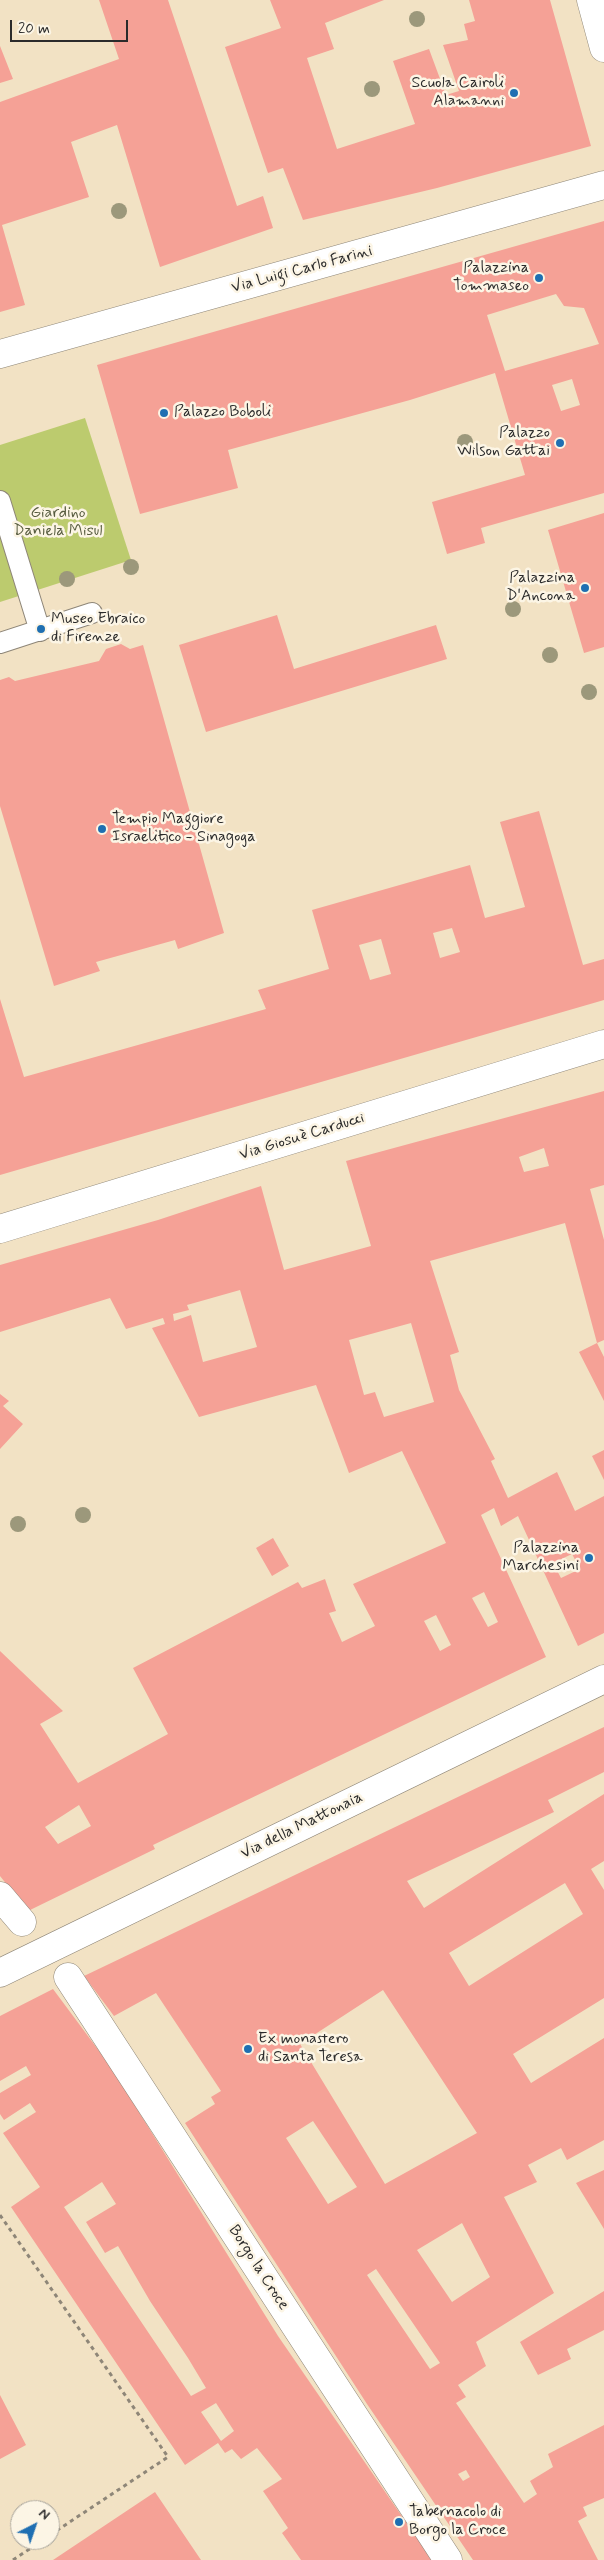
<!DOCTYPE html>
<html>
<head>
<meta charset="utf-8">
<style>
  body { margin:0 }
  #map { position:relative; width:604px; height:2560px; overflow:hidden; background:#f2e2c4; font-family:Mynerve,sans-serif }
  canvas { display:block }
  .north { position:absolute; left:10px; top:2500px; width:50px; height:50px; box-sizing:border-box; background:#fcf5e5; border:1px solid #a8a49b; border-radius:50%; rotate:41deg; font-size:14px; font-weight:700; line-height:20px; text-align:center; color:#2b2b2b }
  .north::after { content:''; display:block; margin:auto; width:18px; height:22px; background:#1f6fb2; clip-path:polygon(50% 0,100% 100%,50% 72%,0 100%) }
  .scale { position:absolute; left:10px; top:20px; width:118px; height:22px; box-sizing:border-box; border:2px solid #2b2b2b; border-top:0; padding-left:6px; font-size:15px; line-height:18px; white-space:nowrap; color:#2b2b2b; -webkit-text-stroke:4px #fcf5e5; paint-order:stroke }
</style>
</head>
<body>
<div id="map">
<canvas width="604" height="2560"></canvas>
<div class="north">N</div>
<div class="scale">20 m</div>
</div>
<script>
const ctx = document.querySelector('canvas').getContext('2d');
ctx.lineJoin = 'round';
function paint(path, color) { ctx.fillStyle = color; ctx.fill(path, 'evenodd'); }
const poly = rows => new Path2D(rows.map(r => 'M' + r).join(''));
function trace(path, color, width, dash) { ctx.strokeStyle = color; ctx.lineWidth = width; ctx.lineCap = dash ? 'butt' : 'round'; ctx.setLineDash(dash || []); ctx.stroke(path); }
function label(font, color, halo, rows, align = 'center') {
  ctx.font = font + ' Mynerve,sans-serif'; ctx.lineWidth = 5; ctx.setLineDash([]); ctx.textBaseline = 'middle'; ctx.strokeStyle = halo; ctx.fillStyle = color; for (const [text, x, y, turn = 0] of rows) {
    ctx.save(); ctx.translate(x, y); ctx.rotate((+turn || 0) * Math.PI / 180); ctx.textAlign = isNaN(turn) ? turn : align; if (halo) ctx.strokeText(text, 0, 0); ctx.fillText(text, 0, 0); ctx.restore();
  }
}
paint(poly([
  [85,418,131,560,0,602,0,445]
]), '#bccb6e');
paint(poly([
  [99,0,168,0,237,206,263,196,273,228,160,267,117,125,71,142,89,197,2,225,25,305,0,312,0,102,119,59],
  [270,0,384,0,325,23,334,49,307,58,337,149,415,124,393,61,429,49,446,95,459,91,443,45,468,40,464,24,475,21,469,0,550,0,591,146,437,188,303,220,283,168,268,173,225,47,281,28],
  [0,46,13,79,0,83],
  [604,221,604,493,481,528,485,543,447,554,432,502,525,475,495,373,410,400,228,450,238,488,140,514,97,365],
  [556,294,564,306,584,308,599,344,505,371,487,315],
  [572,379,580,405,561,411,552,385],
  [604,513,604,647,584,653,548,530],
  [277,615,294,669,436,625,447,659,206,732,179,645],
  [121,644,130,649,143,645,224,933,178,949,175,940,96,962,100,971,54,986,0,806,0,680,9,677,15,681,99,661,106,649],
  [539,811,583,965,604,959,604,1000,0,1175,0,999,24,1077,266,1009,258,990,329,969,312,910,470,865,485,918,525,907,500,822],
  [452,928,460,952,440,958,433,933],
  [381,939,391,974,370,980,359,945],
  [604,1091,604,1185,590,1189,604,1240,604,1340,597,1343,604,1357,604,1401,579,1352,597,1343,565,1223,430,1261,459,1352,450,1355,459,1390,495,1459,491,1461,508,1498,557,1472,575,1511,604,1496,604,1633,578,1646,518,1516,501,1526,494,1508,481,1515,546,1657,153,1845,155,1849,28,1911,0,1876,0,1651,63,1711,40,1724,78,1783,168,1734,133,1668,298,1582,302,1588,325,1579,336,1611,329,1613,342,1642,375,1626,353,1584,446,1543,402,1451,349,1473,316,1385,199,1417,152,1328,165,1324,163,1318,126,1329,110,1298,0,1332,0,1265,158,1220,261,1186,284,1270,371,1246,346,1161],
  [544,1148,549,1166,524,1172,519,1157],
  [240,1290,257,1347,203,1362,191,1315,174,1321,173,1314,189,1310,187,1305],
  [411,1323,434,1402,384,1417,375,1392,364,1395,349,1340],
  [572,1554,580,1569,561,1578,553,1563],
  [484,1592,498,1622,488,1627,472,1598],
  [436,1615,451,1645,440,1651,424,1621],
  [79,1805,91,1826,58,1844,45,1827],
  [0,1394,9,1401,3,1406,23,1424,0,1449],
  [604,1450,604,1480,592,1456],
  [273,1538,289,1566,272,1576,256,1548],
  [604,1727,604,1772,548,1800,554,1812,407,1881,424,1908,604,1794,604,1861,591,1869,604,1890,604,1998,513,2054,531,2083,604,2038,604,2140,567,2160,561,2148,528,2165,537,2182,504,2197,554,2293,476,2342,486,2366,458,2385,466,2397,456,2403,524,2503,537,2494,530,2481,553,2467,548,2454,604,2425,604,2498,583,2507,587,2516,578,2521,598,2560,473,2560,367,2404,185,2123,215,2104,211,2097,221,2091,156,1993,114,2016,84,1976],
  [565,1883,583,1914,469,1986,449,1953],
  [383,1990,477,2133,385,2184,300,2044],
  [313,2121,357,2187,328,2204,286,2138],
  [462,2223,490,2277,452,2302,417,2250],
  [376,2269,440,2363,430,2369,367,2275],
  [466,2470,470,2477,463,2481,458,2474],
  [53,1989,111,2067,278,2336,432,2560,301,2560,282,2533,288,2528,263,2491,282,2479,257,2448,241,2459,232,2449,225,2453,218,2443,185,2465,11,2207,40,2187,3,2133,36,2112,30,2103,4,2120,0,2114,0,2093,31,2075,26,2066,0,2081,0,2016],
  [102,2182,116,2204,86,2222,105,2253,118,2246,150,2301,188,2358,206,2388,191,2396,64,2207],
  [216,2403,234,2431,221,2441,201,2412],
  [604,2170,604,2229,576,2183],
  [604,2291,604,2330,567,2349,571,2359,538,2375,520,2342],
  [0,2395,26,2445,0,2459],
  [155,2492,201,2560,53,2560]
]), '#f5a196');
const lane = poly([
  [0,501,40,631],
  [0,643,92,613]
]);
const street = poly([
  [591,0,604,48],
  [0,354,604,185],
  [0,1229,604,1044],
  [0,1896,22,1922],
  [0,1973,604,1679],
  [68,1977,448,2560]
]);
trace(lane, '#8e8678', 22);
trace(street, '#8e8678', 29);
trace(poly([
  [0,2215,168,2457,50,2535],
  [13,2560,43,2540]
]), '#8e8678', 3, [4, 4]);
trace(lane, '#fff', 20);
trace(street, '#fff', 28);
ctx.fillStyle = '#9c987b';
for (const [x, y] of [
  [417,19],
  [372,89],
  [119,211],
  [465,442],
  [131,567],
  [67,579],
  [513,609],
  [550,655],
  [589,692],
  [83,1515],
  [18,1524]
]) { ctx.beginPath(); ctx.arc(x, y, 8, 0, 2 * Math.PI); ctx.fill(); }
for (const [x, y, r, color] of [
  [514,93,5,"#1f6fb2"],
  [539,278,5,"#1f6fb2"],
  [164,413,5,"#1f6fb2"],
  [560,443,5,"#1f6fb2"],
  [585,588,5,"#1f6fb2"],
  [41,629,5,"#1f6fb2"],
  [102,829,5,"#1f6fb2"],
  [589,1558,5,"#1f6fb2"],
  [248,2049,5,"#1f6fb2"],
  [399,2522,5,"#1f6fb2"]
]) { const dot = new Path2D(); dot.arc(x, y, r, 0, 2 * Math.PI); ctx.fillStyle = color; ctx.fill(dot); trace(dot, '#fcf5e5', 2); }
label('16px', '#2b2b2b', '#fcf5e5', [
  ["Scuola Cairoli",504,84],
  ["Alamanni",504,102],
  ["Palazzina",529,269],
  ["Tommaseo",529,287],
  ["Palazzo Boboli",174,413,"left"],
  ["Palazzo",550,434],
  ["Wilson Gattai",550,452],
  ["Palazzina",575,579],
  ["D'Ancona",575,597],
  ["Museo Ebraico",51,620,"left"],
  ["di Firenze",51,638,"left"],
  ["Tempio Maggiore",112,820,"left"],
  ["Israelitico - Sinagoga",112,838,"left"],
  ["Palazzina",579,1549],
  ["Marchesini",579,1567],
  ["Ex monastero",258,2040,"left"],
  ["di Santa Teresa",258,2058,"left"],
  ["Tabernacolo di",409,2513,"left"],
  ["Borgo la Croce",409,2531,"left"]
], 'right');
label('16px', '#2b2b2b', '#fcf5e5', [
  ["Via Luigi Carlo Farini",302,270,-15],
  ["Via Giosuè Carducci",302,1137,-17],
  ["Via della Mattonaia",302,1826,-26],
  ["Borgo la Croce",258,2268,57]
]);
label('16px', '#565b3f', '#fcf5e5', [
  ["Giardino",58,514],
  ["Daniela Misul",58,532]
]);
</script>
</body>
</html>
